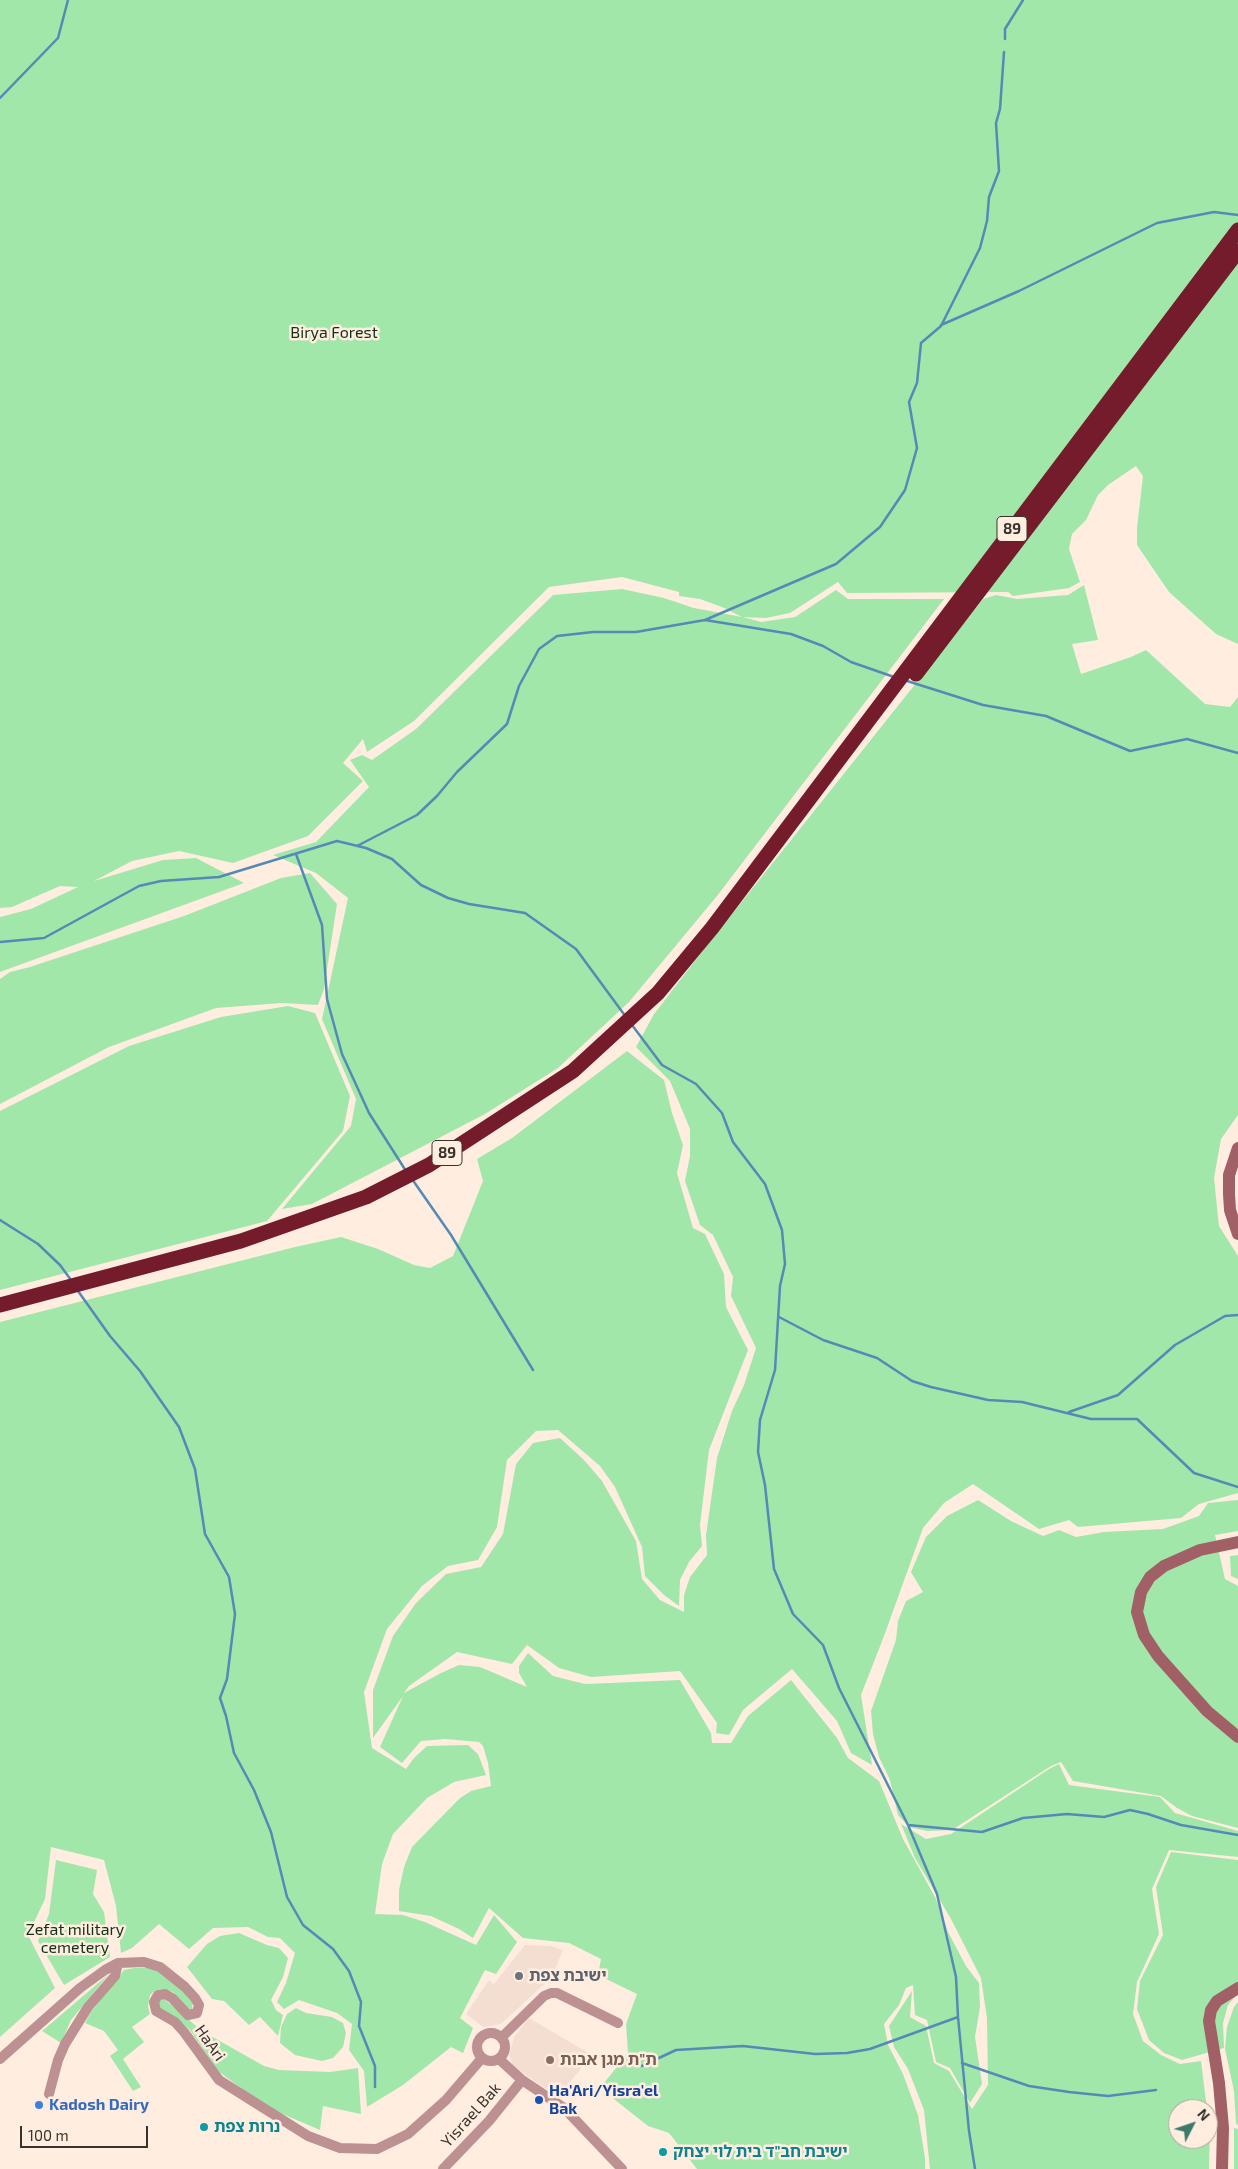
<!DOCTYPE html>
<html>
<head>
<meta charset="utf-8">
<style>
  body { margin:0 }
  #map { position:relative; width:1238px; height:2169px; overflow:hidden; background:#ffede0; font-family:"Exo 2",sans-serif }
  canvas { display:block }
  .north { position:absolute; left:1168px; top:2099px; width:50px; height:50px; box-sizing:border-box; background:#ffede0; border:1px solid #afa298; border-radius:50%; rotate:49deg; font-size:14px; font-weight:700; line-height:20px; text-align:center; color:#38322d }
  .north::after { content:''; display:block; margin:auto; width:18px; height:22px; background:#3c7b69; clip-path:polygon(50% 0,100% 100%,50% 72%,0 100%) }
  .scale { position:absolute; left:20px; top:2126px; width:128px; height:22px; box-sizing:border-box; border:2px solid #38322d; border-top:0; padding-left:6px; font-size:15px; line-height:18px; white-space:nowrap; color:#38322d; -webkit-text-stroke:4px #ffede0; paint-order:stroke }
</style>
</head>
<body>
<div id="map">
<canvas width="1238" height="2169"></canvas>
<div class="north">N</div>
<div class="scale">100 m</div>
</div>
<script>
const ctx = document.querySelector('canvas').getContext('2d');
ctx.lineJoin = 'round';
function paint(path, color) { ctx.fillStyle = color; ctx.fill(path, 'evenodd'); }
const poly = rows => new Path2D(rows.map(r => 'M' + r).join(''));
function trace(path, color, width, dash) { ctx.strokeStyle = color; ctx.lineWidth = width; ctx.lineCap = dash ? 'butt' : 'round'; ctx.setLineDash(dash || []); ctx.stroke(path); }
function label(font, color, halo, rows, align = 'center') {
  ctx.font = font + ' "Exo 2","Noto Sans Hebrew",sans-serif'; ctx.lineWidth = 5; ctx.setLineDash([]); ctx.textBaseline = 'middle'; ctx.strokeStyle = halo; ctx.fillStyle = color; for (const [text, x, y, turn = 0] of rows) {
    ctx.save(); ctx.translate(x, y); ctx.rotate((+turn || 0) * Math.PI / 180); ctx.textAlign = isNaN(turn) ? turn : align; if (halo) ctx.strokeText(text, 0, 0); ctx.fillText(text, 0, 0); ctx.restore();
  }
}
paint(poly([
  [525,1945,551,1946,563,1950,552,1977,501,2024,483,2027,466,2014,489,1980,494,1984],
  [529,2018,592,2055,558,2097,520,2071,513,2065,509,2055,514,2037]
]), '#f4ded2');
paint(poly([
  [0,0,1238,0,1238,644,1216,634,1169,592,1137,545,1137,528,1143,476,1136,466,1108,485,1098,495,1086,520,1072,534,1069,549,1080,582,1069,588,1013,596,1008,592,847,593,838,582,790,613,766,618,743,617,761,622,795,617,836,590,848,599,944,599,717,896,629,1002,558,1068,485,1114,312,1204,282,1209,351,1126,356,1099,322,1019,348,898,316,873,273,855,316,842,369,787,350,760,362,755,372,760,416,729,553,595,622,589,664,598,694,608,742,617,722,607,700,599,679,596,679,592,622,577,549,587,414,721,367,752,363,739,343,763,363,781,308,836,233,863,179,851,132,861,94,881,163,860,196,858,244,883,0,972,0,917,31,909,78,887,60,886,12,907,0,908],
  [1084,585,1098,640,1072,644,1081,674,1131,657,1146,650,1205,704,1230,707,1238,697,1238,1115,1221,1139,1214,1178,1219,1226,1238,1256,1238,1493,1199,1504,1181,1518,1078,1527,1069,1520,1039,1529,973,1484,944,1503,923,1528,884,1636,861,1695,872,1765,851,1753,837,1721,792,1669,743,1710,729,1735,716,1733,717,1723,680,1671,591,1677,559,1668,527,1645,512,1664,457,1652,409,1686,404,1693,441,1673,459,1665,480,1667,527,1687,519,1673,519,1666,528,1653,553,1676,585,1684,680,1680,711,1733,712,1743,731,1743,748,1716,791,1680,837,1738,848,1758,879,1781,903,1839,936,1899,948,1932,966,1966,979,1983,980,2007,975,2037,982,2084,970,2103,950,2068,936,2062,927,2020,915,2015,913,1985,906,1988,899,2005,884,2024,888,2045,903,2074,918,2115,925,2158,925,2169,697,2169,669,2133,648,2126,600,2088,628,2053,626,2024,637,1994,598,1975,601,1959,569,1943,523,1938,489,1908,473,1938,459,1929,431,1916,399,1911,399,1890,404,1867,412,1847,460,1798,471,1791,491,1786,488,1763,483,1746,479,1742,445,1739,421,1741,402,1763,380,1747,403,1696,373,1738,373,1690,393,1636,416,1603,446,1574,481,1567,503,1534,516,1464,533,1443,560,1438,584,1460,602,1481,636,1541,642,1579,660,1600,684,1612,684,1595,690,1577,707,1555,706,1535,717,1458,732,1411,744,1385,756,1348,731,1296,733,1277,713,1235,700,1225,685,1181,690,1156,690,1129,670,1081,636,1047,654,1014,705,948,983,599,996,595,1017,599,1068,595],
  [310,873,337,904,324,989,318,1005,282,1003,216,1008,109,1047,0,1104,0,979,10,972,30,967,184,916,281,878],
  [288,1006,315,1013,350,1096,343,1131,267,1221,0,1290,0,1111,129,1046,221,1017],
  [627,1051,664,1080,672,1113,683,1145,677,1173,693,1228,705,1234,724,1274,726,1307,748,1350,709,1450,700,1525,702,1546,689,1562,680,1580,679,1606,664,1595,645,1576,642,1547,615,1487,600,1466,558,1430,536,1431,507,1460,497,1527,478,1560,448,1566,422,1586,387,1629,364,1692,372,1748,406,1769,414,1758,427,1746,468,1745,478,1754,486,1775,454,1782,427,1798,393,1834,382,1864,375,1914,403,1915,425,1922,476,1945,494,1915,517,1942,496,1974,485,1970,460,2018,473,2028,463,2053,451,2047,403,2085,367,2107,364,2071,349,2050,352,2024,337,2013,299,2000,284,2009,277,2002,286,1983,295,1953,280,1938,268,1937,248,1927,213,1928,189,1949,159,1924,132,1948,121,1953,116,1906,104,1860,51,1847,45,1899,28,1935,55,1988,0,2037,0,1322,295,1247,341,1237,378,1249,414,1265,430,1268,453,1256,483,1181,477,1159,512,1138],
  [978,1500,1011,1521,1043,1536,1059,1530,1076,1537,1104,1532,1163,1529,1199,1516,1208,1503,1238,1500,1238,1531,1215,1535,1225,1579,1238,1586,1238,1828,1192,1816,1177,1808,1161,1796,1073,1781,1061,1762,1051,1766,952,1830,927,1831,909,1827,898,1815,890,1780,879,1757,873,1734,871,1711,896,1640,898,1621,906,1601,923,1592,911,1572,926,1537,947,1516],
  [1238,1555,1238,1579,1231,1576,1230,1556],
  [1059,1764,1069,1785,1160,1797,1175,1813,1238,1831,1238,1857,1169,1850,1152,1889,1159,1934,1137,1982,1133,2014,1143,2041,1161,2055,1180,2064,1201,2061,1207,2109,1178,2109,1178,2139,1208,2139,1208,2115,1210,2130,1209,2169,930,2169,924,2110,908,2069,894,2047,889,2026,912,1991,910,2017,926,2026,934,2063,949,2071,972,2109,988,2085,987,2018,981,1978,951,1919,915,1858,901,1824,926,1839,951,1834,1049,1769],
  [1171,1852,1238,1860,1238,1993,1228,2005,1223,2023,1224,2048,1182,2060,1164,2053,1149,2040,1137,2009,1140,1981,1163,1935,1156,1887],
  [56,1860,97,1870,93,1894,104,1912,110,1957,64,1985,38,1941,49,1914],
  [239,1933,267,1945,279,1948,288,1958,283,1977,271,2000,276,2010,283,2015,278,2036,260,2017,249,2025,224,2001,212,1999,187,1967,207,1944,220,1936],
  [134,1968,151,1968,169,1975,193,2001,192,2009,186,2009,173,1992,164,1989,156,1990,150,1995,148,2006,150,2014,132,2027,144,2042,123,2059,141,2087,133,2091,110,2056,118,2050,104,2031,85,2023,91,2012,124,1970],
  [109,1974,71,2020,61,2043,42,2031],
  [163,1998,202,2031,264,2066,279,2070,330,2072,358,2068,361,2114,323,2106,320,2130,266,2107,218,2071,190,2030,180,2021,158,2007,159,2000],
  [1238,2002,1238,2125,1236,2124,1234,2091,1225,2049,1227,2027,1234,2007],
  [296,2008,306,2013,332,2017,343,2023,346,2033,343,2047,333,2058,322,2061,295,2055,280,2043,281,2027,287,2014],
  [1234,2128,1238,2129,1238,2169,1234,2169]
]), '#a2e7aa');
trace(poly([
  [1005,39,1005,29,1023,0],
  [0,98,58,38,68,0],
  [941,325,1019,291,1157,223,1214,212,1238,215],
  [705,620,791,634,823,646,851,662,894,677],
  [904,680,983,705,1046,716,1130,751,1187,739,1238,753],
  [357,846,417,815,437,796,457,772,507,724,519,686,539,649,557,636,593,632,636,632,705,620,836,564,880,527,905,490,917,448,909,402,917,383,921,343,941,326,980,248,987,221,989,197,999,171,996,123,1000,109,1004,52],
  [296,854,322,925,327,999,342,1054,369,1113,406,1171],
  [0,942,44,938,139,886,161,881,219,877,337,841,366,848,392,859,421,885,448,898,469,904,525,913,576,949,626,1017],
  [632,1025,662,1065,696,1084,722,1113,733,1142,765,1184,782,1230,785,1264,780,1286,775,1370,760,1420,758,1452,765,1485,774,1569,793,1614,823,1645,839,1688,908,1825,937,1894,956,1977,958,2017,969,2131,975,2169],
  [412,1179,451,1235,533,1370],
  [0,1220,38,1244,60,1265,71,1280],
  [78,1291,110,1336,140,1371,179,1427,195,1469,205,1534,229,1577,235,1614,227,1679,220,1698,226,1716,234,1753,254,1790,271,1832,287,1897,303,1925,333,1949,349,1971,361,2002,359,2026,375,2066,375,2087],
  [779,1317,823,1340,877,1358,912,1381,931,1387,988,1400,1022,1402,1091,1419,1137,1419,1194,1473,1238,1487],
  [1069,1412,1118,1395,1175,1345,1225,1316,1238,1315],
  [908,1825,982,1832,1023,1818,1067,1814,1104,1817,1130,1810,1148,1814,1181,1825,1238,1835],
  [962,2063,1029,2086,1069,2092,1108,2096,1156,2090],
  [642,2066,676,2050,743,2046,815,2054,847,2053,870,2049,958,2017]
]), '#548ab5', 2.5);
trace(poly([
  '477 2047a14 14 0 1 1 28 0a14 14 0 1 1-28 0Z',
  [502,2037,544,1996,551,1993,557,1993,618,2023],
  [0,2059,80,1988,105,1970,118,1963,144,1962,160,1967,185,1987,195,1998,199,2005,197,2013,188,2015,172,1998,165,1994,158,1995,154,2002,156,2011,175,2022,184,2032,219,2080,308,2136,340,2148,377,2149,408,2134,446,2100,482,2058],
  [499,2059,522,2080,564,2108,622,2169],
  [49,2094,58,2060,65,2044,88,2007,115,1976,118,1963],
  [443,2169,489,2121,522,2080]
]), '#bd9092', 10);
trace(poly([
  [1238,1148,1229,1175,1229,1194,1230,1210,1238,1234],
  [1238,1542,1200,1550,1164,1566,1150,1577,1141,1592,1137,1612,1144,1635,1158,1656,1207,1711,1238,1737],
  [1222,2169,1223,2128,1219,2083,1209,2021,1211,2010,1217,2001,1238,1988]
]), '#a06065', 12);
trace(poly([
  [916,674,1238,251],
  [0,1305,241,1241,366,1197,429,1165,573,1071,658,993,712,928,1238,230]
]), '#741c2b', 15);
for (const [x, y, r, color] of [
  [519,1976,5,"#6b7280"],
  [550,2060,5,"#8d6e63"],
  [539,2100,5,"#1a4fb4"],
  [39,2105,5,"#3f7fe0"],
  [204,2127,5,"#0f9aa8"],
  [663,2152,5,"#0f9aa8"]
]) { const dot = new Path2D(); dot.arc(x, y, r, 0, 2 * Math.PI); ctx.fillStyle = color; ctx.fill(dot); trace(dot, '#ffede0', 2); }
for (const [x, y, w] of [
  [1012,529,30],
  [447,1153,30]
]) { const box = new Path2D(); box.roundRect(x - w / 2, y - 12.5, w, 25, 4); ctx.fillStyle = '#ffede0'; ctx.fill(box); trace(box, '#38322d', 1); }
label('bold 15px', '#38322d', null, [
  ["89",1012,529],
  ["89",447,1153]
]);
label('16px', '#123218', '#ffede0', [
  ["Birya Forest",334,333],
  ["Zefat military",75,1930],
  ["cemetery",75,1948]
]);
label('bold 16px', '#5b616d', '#ffede0', [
  ["ישיבת צפת",529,1976]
], 'left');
label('16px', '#38322d', '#ffede0', [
  ["HaAri",210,2043,55],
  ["Yisrael Bak",471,2115,-48]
]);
label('bold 16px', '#785e54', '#ffede0', [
  ["ת\"ת מגן אבות",560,2060]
], 'left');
label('bold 16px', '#164399', '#ffede0', [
  ["Ha'Ari/Yisra'el",549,2091],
  ["Bak",549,2109]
], 'left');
label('bold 16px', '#366cbe', '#ffede0', [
  ["Kadosh Dairy",49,2105]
], 'left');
label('bold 16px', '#0d838f', '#ffede0', [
  ["נרות צפת",214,2127],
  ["ישיבת חב\"ד בית לוי יצחק",673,2152]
], 'left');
</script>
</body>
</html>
